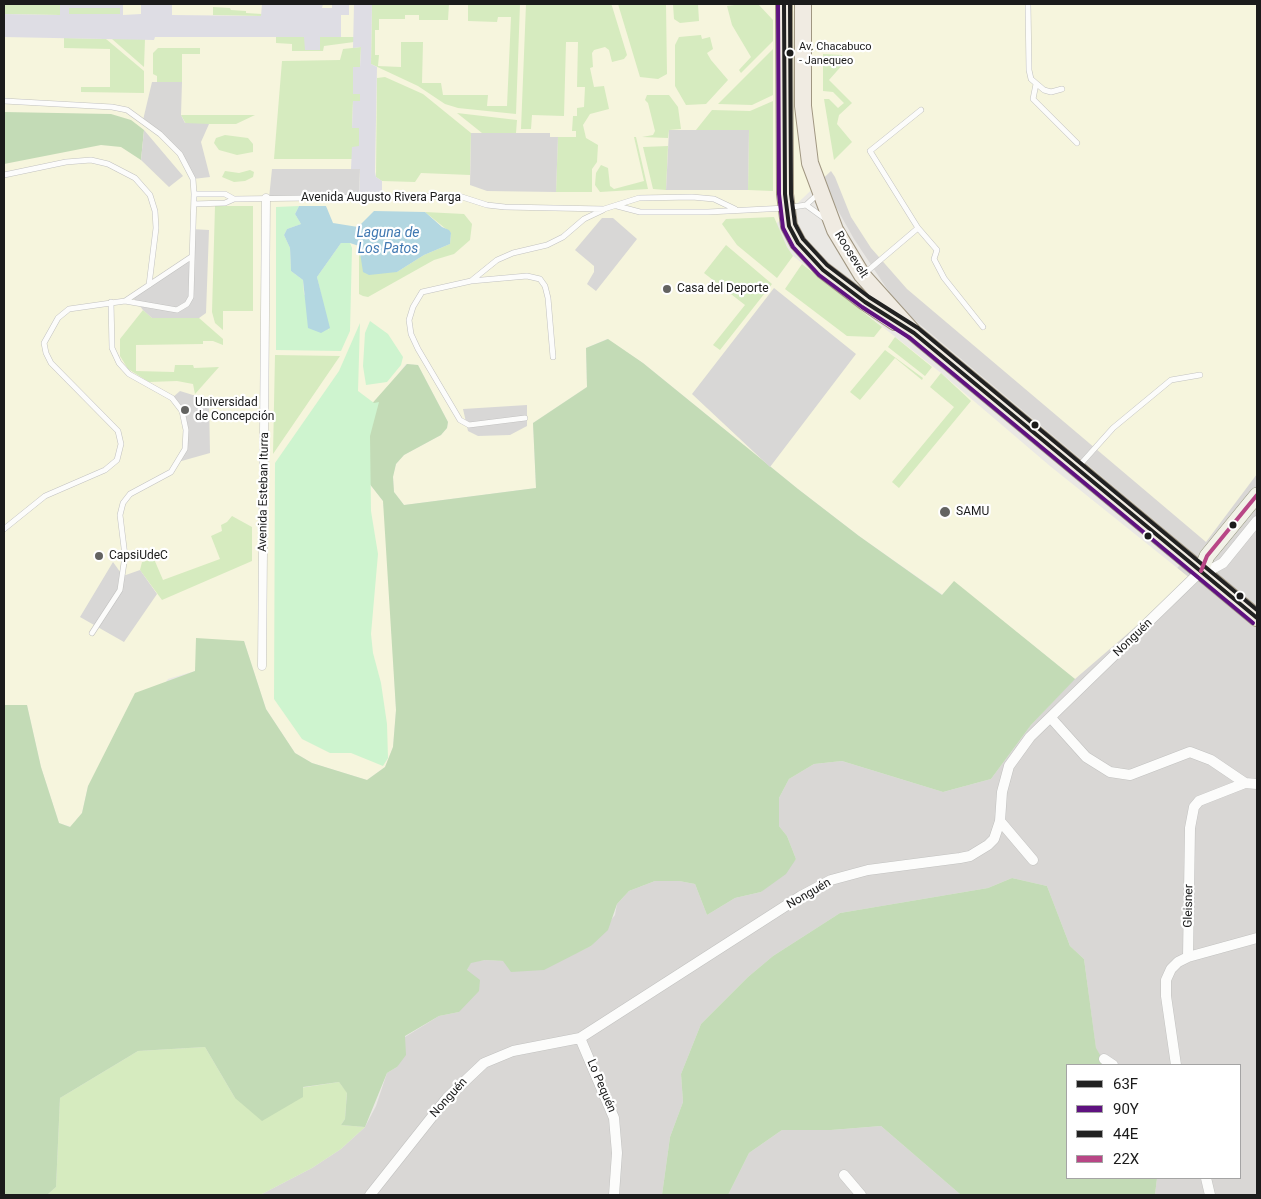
<!DOCTYPE html>
<html>
<head>
<meta charset="utf-8">
<style>
  body { margin:0 }
  #map { position:relative; width:1261px; height:1199px; overflow:hidden; background:#eae8e4; font-family:Roboto,sans-serif }
  canvas { display:block }
  .frame { position:absolute; inset:0; border:5px solid #1b1b1b; pointer-events:none }
  .legend { position:absolute; left:1066px; top:1064px; width:175px; height:115px; box-sizing:border-box; background:#fff; border:1px solid #a4a4a4; margin:0; padding:6px 9px; list-style:none; font-size:15px; color:#1b1b1b }
  .legend li { display:flex; align-items:center; gap:10px; height:25px }
  .legend b { width:25px; border:1px solid #a4a4a4 }
</style>
</head>
<body>
<div id="map">
<canvas width="1261" height="1199"></canvas>
<div class="frame"></div>
<ul class="legend">
<li><b style="height:6px;background:#212121"></b>63F</li>
<li><b style="height:6px;background:#5f1280"></b>90Y</li>
<li><b style="height:6px;background:#212121"></b>44E</li>
<li><b style="height:6px;background:#b84686"></b>22X</li>
</ul>
</div>
<script>
const ctx = document.querySelector('canvas').getContext('2d');
ctx.lineJoin = 'round';
function paint(path, color) { ctx.fillStyle = color; ctx.fill(path, 'evenodd'); }
const poly = rows => new Path2D(rows.map(r => 'M' + r).join(''));
function trace(path, color, width, dash) { ctx.strokeStyle = color; ctx.lineWidth = width; ctx.lineCap = dash ? 'butt' : 'round'; ctx.setLineDash(dash || []); ctx.stroke(path); }
function label(font, color, halo, rows, align = 'center') {
  ctx.font = font + ' Roboto,sans-serif'; ctx.lineWidth = 4.5; ctx.setLineDash([]); ctx.textBaseline = 'middle'; ctx.strokeStyle = halo; ctx.fillStyle = color; for (const [text, x, y, turn = 0] of rows) {
    ctx.save(); ctx.translate(x, y); ctx.rotate((+turn || 0) * Math.PI / 180); ctx.textAlign = isNaN(turn) ? turn : align; if (halo) ctx.strokeText(text, 0, 0); ctx.fillText(text, 0, 0); ctx.restore();
  }
}
paint(poly([
  [1257,4,1257,1195,1155,1195,1157,1178,1240,1178,1240,1065,1106,1065,1096,1049,1084,959,1070,946,1047,886,1012,878,988,888,840,913,773,956,748,977,701,1024,681,1074,683,1102,670,1137,662,1195,260,1195,312,1168,341,1149,365,1127,376,1106,387,1073,397,1067,405,1037,439,1016,459,1012,467,970,471,962,485,960,503,961,570,956,591,946,615,915,617,904,629,891,655,881,679,881,695,884,707,915,735,898,761,892,796,859,787,836,779,826,779,798,789,779,814,764,842,761,943,792,991,779,1031,725,1192,552,899,307,854,239,827,191,820,164],
  [881,1126,961,1195,728,1195,749,1153,782,1130,831,1130]
]), '#d9d7d5');
paint(poly([
  [4,4,1257,4,1257,474,1206,542,907,289,871,248,851,217,835,177,831,171,776,224,787,247,793,256,941,373,1050,466,1191,579,1075,679,954,582,943,595,859,536,798,489,643,363,607,339,586,348,587,387,533,423,536,488,404,505,394,492,393,476,396,464,404,455,441,435,447,428,448,422,418,365,406,364,392,382,365,478,383,501,386,527,396,710,393,747,385,767,367,780,312,763,295,753,266,709,244,641,195,671,168,679,88,786,82,813,71,827,59,823,41,767,27,705,4,705]
]), '#f6f5dd');
paint(poly([
  [4,4,60,4,60,15,4,14],
  [372,4,449,4,448,20,419,20,419,15,405,15,405,19,379,19,379,30,375,30,375,55,379,55,378,66,401,67,401,42,423,42,422,83,441,83,443,95,488,95,487,106,507,106,511,17,498,17,497,22,468,21,468,4,520,4,516,114,458,108,445,104,418,86,371,64],
  [526,4,611,4,612,6,627,55,624,59,612,62,609,50,605,47,594,50,592,53,593,67,590,68,594,87,604,86,609,109,590,114,583,125,586,138,598,145,597,162,592,169,592,192,556,192,558,137,576,137,576,131,572,131,573,116,577,116,577,108,584,107,585,87,577,87,578,42,566,42,564,116,532,115,531,129,521,129],
  [618,4,666,4,667,74,658,79,640,77],
  [673,4,698,4,699,21,680,23,674,19],
  [742,4,758,4,773,20,773,41,741,73,739,70,751,57,732,25,727,6],
  [213,7,230,8,231,10,246,11,246,13,262,14,262,16,213,15],
  [69,8,120,8,120,15,69,14],
  [701,35,702,39,710,37,713,49,707,53,711,60,728,80,706,104,686,105,675,86,675,45,679,37],
  [276,37,305,37,305,50,320,50,320,37,354,37,354,42,324,46,323,51,292,51,292,44,276,43],
  [64,38,106,39,144,71,144,93,81,92,81,87,110,87,110,49,64,48],
  [112,39,145,39,144,67],
  [361,47,360,67,353,67,353,94,360,94,360,101,353,101,352,128,359,128,359,147,352,147,352,159,274,159,282,61,340,60,343,49],
  [158,48,200,48,200,54,182,54,182,82,157,82,157,76,153,74,153,53],
  [773,49,773,95,752,105,718,104],
  [823,54,842,55,844,63,829,80,852,103,839,115,837,124,852,142,834,160,824,99,829,99,838,108,844,103,833,92,823,91],
  [385,77,423,94,471,133,470,175,421,173,415,182,382,181,376,177,377,78],
  [647,95,669,95,678,107,681,129,669,130,668,138,642,137,653,135,655,131,648,103,645,100],
  [773,101,773,191,748,190,749,130,696,130,712,110,750,111],
  [457,113,517,120,516,133,482,133],
  [181,115,255,115,236,124,186,124],
  [225,135,248,138,253,144,253,152,237,155,219,150,214,143,216,138],
  [634,137,636,137,648,189,600,192,595,185,596,173,601,165,608,168,610,186,614,189,644,181],
  [668,146,666,190,653,189,643,147],
  [250,170,254,172,253,177,245,181,234,182,222,177,225,171,239,173],
  [215,206,253,206,253,311,223,311,223,330,215,323,212,312],
  [425,212,464,214,472,224,470,240,454,254,434,260,368,297,363,296,359,294,359,246,360,255,389,272,397,272,424,255,450,244,451,233],
  [774,217,787,247,793,256,777,278,737,245,722,224,726,219],
  [726,245,772,284,720,350,713,345,745,305,704,273],
  [802,264,882,327,874,337,847,336,785,289],
  [143,310,152,318,199,318,223,339,223,345,213,341,203,341,203,344,136,345,136,371,174,372,175,365,193,365,194,368,219,367,195,394,193,384,177,381,149,382,128,369,120,356,120,339],
  [895,337,932,367,925,376,888,347],
  [885,350,923,378,922,380,895,358,860,400,850,392],
  [275,355,340,356,273,454],
  [941,373,971,401,899,488,892,482,954,407,930,387],
  [232,516,252,527,252,561,162,600,140,570,142,562,154,559,163,580,220,559,211,536,222,531,221,525,227,522],
  [205,1047,235,1098,339,1082,347,1092,345,1119,341,1125,365,1127,341,1149,312,1168,260,1195,47,1195,56,1187,60,1098,138,1051]
]), '#d6ebbf');
paint(poly([
  [4,112,111,114,131,120,144,130,141,160,121,147,101,145,4,164],
  [608,339,643,363,798,489,859,536,942,595,954,581,1075,679,1031,725,991,779,943,792,842,761,814,764,789,779,779,798,779,826,787,836,796,859,786,874,761,892,735,898,707,915,695,884,679,881,655,881,629,891,617,904,608,930,591,946,544,970,511,972,503,961,485,960,471,963,467,970,480,980,479,991,459,1012,439,1016,405,1036,406,1055,397,1067,387,1073,365,1127,341,1125,345,1119,347,1093,339,1082,303,1087,303,1097,262,1121,235,1098,205,1047,138,1051,60,1098,56,1187,47,1195,4,1195,4,705,27,705,41,767,59,823,70,827,82,813,88,786,135,693,195,671,196,638,244,641,266,709,295,753,312,763,367,780,385,767,393,747,396,710,383,501,365,478,361,416,407,364,418,365,448,422,447,428,441,435,404,455,396,464,393,477,394,492,404,505,536,488,533,423,587,387,586,348],
  [1012,878,1047,886,1070,946,1084,959,1096,1048,1106,1065,1067,1065,1067,1178,1157,1178,1155,1195,961,1195,881,1126,831,1130,782,1130,749,1153,728,1195,662,1195,670,1137,683,1102,681,1074,701,1024,748,977,773,956,840,913,988,888]
]), '#c3dbb6');
paint(poly([
  [299,206,295,214,301,224,287,229,284,235,290,248,291,271,303,280,304,294,329,330,317,277,341,243,350,243,352,248,350,331,341,351,276,350,276,207],
  [370,321,388,334,403,357,401,365,387,382,366,385,363,366,365,333],
  [360,323,358,391,374,403,379,402,370,436,371,511,378,554,371,634,373,653,381,683,387,724,388,758,383,766,351,753,330,753,302,739,274,699,275,463,339,371]
]), '#cef4cf');
paint(poly([
  [152,82,182,82,181,115,185,123,209,124,201,142,210,177,193,179,180,154,143,120],
  [144,130,183,176,169,187,141,160],
  [669,130,749,130,748,190,666,190],
  [471,133,550,133,550,137,558,137,556,192,487,191,470,185],
  [272,169,360,169,359,197,269,198],
  [602,218,613,218,637,239,596,291,587,284,594,272,594,266,575,250],
  [191,229,209,230,206,313,199,318,152,318,143,310,132,296,191,257],
  [774,288,856,354,770,467,692,394],
  [180,391,209,400,210,453,178,462,185,449,182,411,172,398],
  [527,405,527,426,510,435,478,436,468,431,463,409],
  [113,562,123,576,140,570,157,594,124,642,80,617]
]), '#d8d7d6');
paint(poly([
  [60,4,123,4,123,15,141,14,141,4,172,4,172,15,261,16,262,4,323,4,322,8,332,8,332,4,349,4,349,15,341,15,341,37,320,37,320,50,305,50,304,37,155,37,154,40,4,37,4,14,60,15],
  [69,8,120,8,120,14,69,14],
  [354,4,372,4,371,64,377,67,375,172,376,177,382,181,382,197,359,197,360,169,351,169,352,147,359,146,359,128,352,128,353,101,360,101,360,94,353,94,353,67,360,67,361,47,353,48]
]), '#dedde4');
paint(poly([
  [299,206,326,206,333,223,358,227,374,211,425,212,442,227,449,230,451,233,450,244,424,255,397,272,369,275,363,272,359,246,350,243,341,243,317,277,330,328,321,333,308,328,303,280,291,271,290,248,284,235,287,229,301,224,295,214]
]), '#b3d7e1');
const service = poly([
  [1028,4,1029,70,1031,79,1044,90,1051,92,1062,89],
  [1036,84,1033,99,1077,143],
  [4,101,112,107,127,110,160,134,180,154,193,179,194,194,191,297,187,304,177,310,125,301,69,309,58,318,44,343,46,353,51,363,118,431,121,444,117,460,105,470,45,496,4,529],
  [921,110,870,151,918,228,937,250,934,259,944,278,983,327],
  [4,175,66,162,91,160,108,164,135,178,150,195,155,211,156,228,149,285],
  [194,194,225,194,234,199,459,196,487,205,505,207,604,209,639,198,692,197,714,199,735,209],
  [194,204,225,203,234,199],
  [806,205,824,218],
  [617,206,640,212,708,212,786,208,806,205,818,194],
  [865,273,918,228],
  [471,281,422,292,413,307,409,320,411,334,418,349,460,420,469,425,525,418],
  [125,301,191,257],
  [553,357,548,298,545,286,540,279,527,276,471,281,497,260,513,253,547,245,563,237,584,219,603,210],
  [1078,467,1113,428,1171,380,1200,375],
  [92,633,120,590,125,556,120,515,123,503,130,494,171,472,185,449,186,430,182,411,172,398,129,374,119,363,112,348,111,302]
]);
const pedestrian = poly([
  [262,666,266,198]
]);
const minor = poly([
  [1051,718,1086,757,1110,772,1130,775,1190,752,1211,760,1245,783],
  [1000,821,1033,860],
  [1188,957,1190,828,1194,807,1199,801,1245,783,1257,784],
  [580,1038,614,1118,617,1153,614,1195],
  [1104,1059,1113,1065],
  [1176,1065,1166,996,1166,980,1171,969,1178,962,1188,957,1257,938],
  [844,1175,861,1195],
  [1206,1178,1210,1195],
  [370,1195,447,1098,484,1063,513,1051,580,1038,801,896,831,880,868,870,960,858,970,856,988,845,994,839,1000,821,1002,792,1009,766,1030,737,1201,571,1212,569,1223,563,1257,521]
]);
const secondary = poly([
  [1201,571,1207,556,1257,495]
]);
const primary = poly([
  [784,4,785,194,789,226,798,243,823,270,865,302,895,322],
  [803,4,803,106,810,163,835,230,862,275,914,333,1257,618]
]);
trace(service, '#c2c2c0', 6);
trace(pedestrian, '#c2c2c0', 9);
trace(minor, '#c2c2c0', 11);
trace(secondary, '#92947c', 16);
trace(primary, '#a09681', 18);
trace(service, '#fcfcfb', 5);
trace(pedestrian, '#fcfcfb', 8);
trace(minor, '#fcfcfb', 10);
trace(secondary, '#f2f2e8', 15);
trace(primary, '#f0ebe2', 16);
trace(poly([
  [784,4,785,194,789,226,798,243,823,270,865,302,914,333,1257,618]
]), '#212121', 4);
trace(poly([
  [778,4,779,194,783,228,793,247,819,275,862,307,910,338,1253,623]
]), '#5f1280', 4);
trace(poly([
  [790,4,791,194,795,224,803,239,827,265,869,297,918,328,1257,610]
]), '#212121', 4);
trace(poly([
  [1201,571,1207,556,1257,495]
]), '#b84686', 4);
for (const [x, y, r, color] of [
  [790,53,4.5,"#1b1b1b"],
  [667,289,5,"#636361"],
  [185,410,5,"#636361"],
  [1035,425,4.5,"#1b1b1b"],
  [945,512,6,"#636361"],
  [1233,525,4.5,"#1b1b1b"],
  [1148,536,4.5,"#1b1b1b"],
  [99,556,5,"#636361"],
  [1240,596,4.5,"#1b1b1b"]
]) { const dot = new Path2D(); dot.arc(x, y, r, 0, 2 * Math.PI); ctx.fillStyle = color; ctx.fill(dot); trace(dot, '#fff', 2); }
label('11px', '#1b1b1b', '#fff', [
  ["Av. Chacabuco",799,47],
  ["- Janequeo",799,61]
], 'left');
label('12px', '#1b1b1b', '#fff', [
  ["Avenida Augusto Rivera Parga",381,198],
  ["Roosevelt",851,255,58],
  ["Avenida Esteban Iturra",264,492,-89],
  ["Nonguén",1133,638,-44],
  ["Nonguén",809,894,-30],
  ["Gleisner",1189,906,-89],
  ["Lo Pequén",601,1086,67],
  ["Nonguén",449,1098,-48]
]);
label('12px', '#1b1b1b', '#fff', [
  ["Casa del Deporte",677,289],
  ["Universidad",195,403],
  ["de Concepción",195,417],
  ["SAMU",956,512],
  ["CapsiUdeC",109,556]
], 'left');
label('italic 14px', '#4179b2', '#fff', [
  ["Laguna de",388,233],
  ["Los Patos",388,249]
]);
</script>
</body>
</html>
